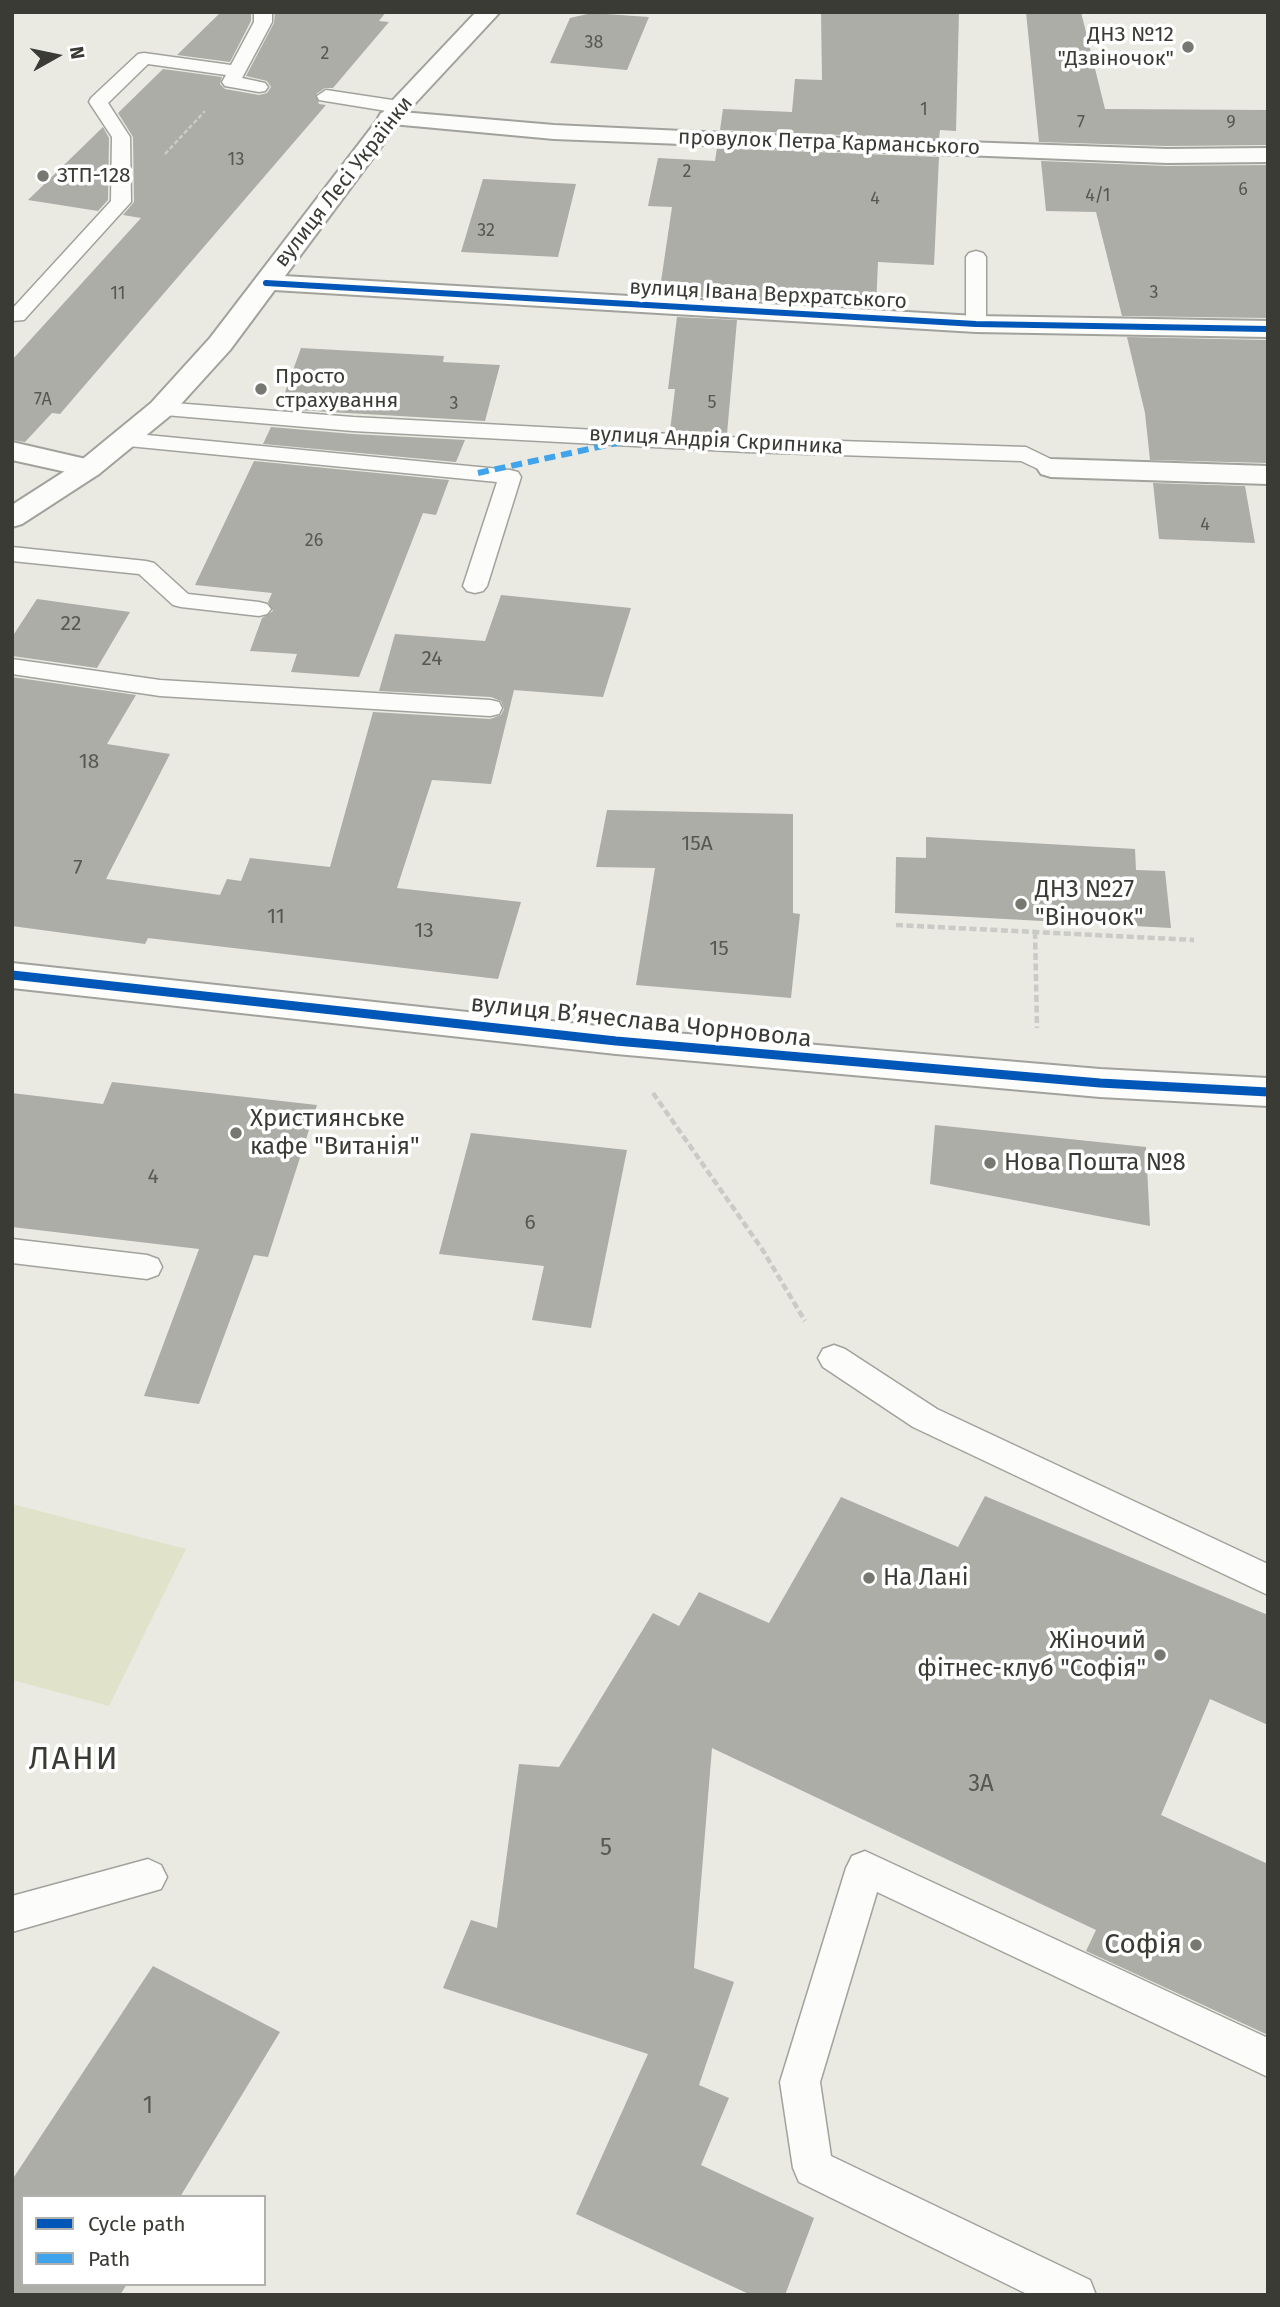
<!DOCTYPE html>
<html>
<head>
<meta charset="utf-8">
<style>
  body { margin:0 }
  #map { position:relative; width:1280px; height:2307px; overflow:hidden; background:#eaeae2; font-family:"Fira Sans",sans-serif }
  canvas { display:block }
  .frame { position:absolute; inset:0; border:14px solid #3a3b35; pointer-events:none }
  .legend { position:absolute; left:21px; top:2195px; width:245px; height:91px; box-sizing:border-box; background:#fff; border:2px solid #b0b1ae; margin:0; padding:9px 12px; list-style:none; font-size:21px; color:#3a3b35 }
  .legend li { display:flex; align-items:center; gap:14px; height:35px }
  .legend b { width:35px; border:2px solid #b0b1ae }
  .north { position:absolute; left:21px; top:21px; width:70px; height:70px; -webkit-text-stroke:5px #fff; paint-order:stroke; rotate:81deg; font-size:19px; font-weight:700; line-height:28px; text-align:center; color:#3a3b35 }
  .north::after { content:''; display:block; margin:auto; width:24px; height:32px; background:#3a3b35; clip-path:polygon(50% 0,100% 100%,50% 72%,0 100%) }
</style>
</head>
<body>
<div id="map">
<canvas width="1280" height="2307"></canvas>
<div class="frame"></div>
<ul class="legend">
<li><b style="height:9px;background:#0057b8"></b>Cycle path</li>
<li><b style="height:9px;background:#3fa4eb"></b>Path</li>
</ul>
<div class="north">N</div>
</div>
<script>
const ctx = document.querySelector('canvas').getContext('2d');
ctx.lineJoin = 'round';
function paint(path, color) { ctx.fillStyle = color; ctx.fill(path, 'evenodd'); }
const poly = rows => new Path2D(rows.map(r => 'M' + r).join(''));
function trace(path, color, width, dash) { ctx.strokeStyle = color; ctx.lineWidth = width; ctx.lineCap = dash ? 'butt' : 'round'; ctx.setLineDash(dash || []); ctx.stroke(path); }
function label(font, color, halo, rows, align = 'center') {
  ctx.font = font + ' "Fira Sans",sans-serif'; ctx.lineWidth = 7; ctx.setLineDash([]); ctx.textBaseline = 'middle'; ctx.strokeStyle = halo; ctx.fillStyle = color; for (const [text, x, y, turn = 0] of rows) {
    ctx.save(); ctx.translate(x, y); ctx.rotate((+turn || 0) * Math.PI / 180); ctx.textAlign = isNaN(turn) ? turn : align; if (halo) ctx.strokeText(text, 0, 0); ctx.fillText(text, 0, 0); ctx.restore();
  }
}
paint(poly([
  [12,1504,186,1549,109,1706,12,1680]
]), '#e0e2ca');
paint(poly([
  [221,12,251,12,251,21,230,62,177,55],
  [275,12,386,12,379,21,389,22,333,88,325,88,316,94,319,104,326,105,60,414,52,413,25,442,12,440,12,360,141,218,123,215,134,202,133,137,118,113,163,69,222,77,220,84,225,89,259,95,267,93,271,87,267,81,246,76,274,23],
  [821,12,959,12,956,131,940,130,939,139,720,130,723,109,792,112,795,79,822,80],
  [1026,12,1081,12,1105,109,1268,110,1268,145,1167,146,1039,142],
  [592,13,649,17,627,70,550,63,570,18],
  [103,127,109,138,108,200,98,211,28,200],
  [717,148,939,157,934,265,878,262,876,307,659,295,672,207,648,206,658,158,715,161],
  [1041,161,1167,166,1268,165,1268,318,1122,316,1096,212,1046,211],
  [483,179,576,184,558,257,461,252],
  [677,317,737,320,727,434,670,431,675,389,668,389],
  [1127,337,1268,340,1268,463,1150,460,1145,413],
  [301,348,444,356,443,362,500,365,485,421,279,409],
  [271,427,353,434,465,440,456,462,263,444],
  [254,461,449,480,436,515,423,513,359,677,291,672,297,654,250,651,262,618,273,611,268,602,272,593,195,585],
  [1153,483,1245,486,1255,543,1159,539],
  [501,595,631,608,603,697,514,690,491,784,432,780,397,888,521,902,498,979,148,938,145,944,12,926,12,677,136,695,107,744,170,754,106,879,220,895,227,879,241,881,250,858,330,867,373,712,490,719,501,715,504,709,501,701,491,697,379,691,395,634,485,641],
  [37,599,130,612,97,668,12,656,12,637],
  [607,810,793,814,793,913,800,914,791,998,636,985,655,868,596,867],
  [926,837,1135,849,1136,870,1165,871,1171,928,895,913,896,857,926,858],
  [112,1082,317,1105,268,1257,254,1255,199,1404,144,1396,199,1249,12,1227,12,1093,103,1104],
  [935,1125,1146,1147,1150,1226,930,1184],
  [471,1133,627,1150,591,1328,532,1320,544,1266,439,1254],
  [985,1496,1268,1615,1268,1725,1210,1699,1161,1815,1268,1864,1268,2035,1086,1951,1096,1930,712,1748,694,1968,734,1982,699,2085,729,2098,701,2165,814,2218,785,2295,751,2295,576,2214,648,2054,443,1988,471,1920,497,1928,519,1764,559,1767,653,1613,679,1626,699,1592,769,1623,841,1497,958,1547],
  [153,1966,280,2032,180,2197,23,2197,23,2284,127,2284,120,2295,12,2295,12,2180]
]), '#acada7');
const lane = poly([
  [254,12,272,12,272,22,242,78,265,83,268,87,265,91,259,92,225,86,222,82,226,75,148,64,108,103,130,137,131,202,24,320,12,321,12,309,111,201,112,137,89,102,91,98,138,54,144,53,231,65,254,22,254,12],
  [326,90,399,101,408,107,399,113,319,100,317,96,326,90],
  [976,251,983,253,986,257,986,324,983,328,976,330,969,328,966,324,966,257,969,253,976,251],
  [161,402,353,417,747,438,1026,447,1059,463,1062,468,1059,473,1051,475,1021,461,747,452,353,431,153,414,150,409,153,404,161,402],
  [126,433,510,470,518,472,521,477,487,586,483,591,475,593,467,591,463,586,497,482,118,445,115,440,118,435,126,433],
  [12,547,146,561,154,563,188,594,259,602,267,604,271,609,267,614,259,616,181,607,173,605,139,574,12,561,12,547],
  [12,659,160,680,490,700,499,702,502,708,499,714,490,716,160,696,12,674,12,659],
  [12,1239,147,1255,158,1259,162,1267,158,1275,147,1279,12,1263,12,1239],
  [834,1345,845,1349,937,1409,1268,1564,1268,1595,913,1427,823,1367,818,1358,823,1349,834,1345],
  [865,1851,1268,2038,1268,2077,877,1892,820,2082,831,2156,1090,2280,1096,2295,1029,2295,799,2182,793,2168,780,2082,846,1868,852,1856,865,1851],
  [148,1859,161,1865,167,1877,161,1889,12,1932,12,1896,148,1859]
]);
const street = poly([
  [390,111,554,125,790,136,1167,149,1268,148,1268,162,1167,163,554,139,381,123,378,118,381,113,390,111],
  [266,275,976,316,1268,321,1268,337,976,332,257,289,253,283,257,277,266,275],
  [12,442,99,462,103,468,99,474,89,477,12,460,12,442],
  [1051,459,1268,466,1268,484,1051,477,1041,474,1037,468,1041,462,1051,459]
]);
const secondary = poly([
  [476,12,500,12,407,112,230,350,171,415,99,474,22,524,12,527,12,505,79,462,151,403,210,338,391,102,476,12],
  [12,963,616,1028,1100,1069,1268,1078,1268,1106,1100,1097,616,1054,12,988,12,963]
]);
trace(lane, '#a1a29c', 3);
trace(street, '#a1a29c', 4);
trace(secondary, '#a1a29c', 4);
trace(poly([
  [165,154,205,111]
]), '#cacac6', 2.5, [4.5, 2.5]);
trace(poly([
  [896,925,1194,940],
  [1035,932,1037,1028],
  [653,1093,762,1249,805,1321]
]), '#cacac6', 4.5, [7, 3.5]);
paint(lane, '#fcfcfb');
paint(street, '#fcfcfb');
paint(secondary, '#fcfcfb');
trace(poly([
  [478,473,645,437]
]), '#3fa4eb', 6, [11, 6]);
trace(poly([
  [266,283,976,324,1268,329]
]), '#0057b8', 6);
trace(poly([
  [12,975,616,1041,1100,1083,1268,1092]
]), '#0057b8', 9);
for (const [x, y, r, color] of [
  [1188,47,7,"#787872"],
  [43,176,7,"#787872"],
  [261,389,7,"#787872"],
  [1021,904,7,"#787872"],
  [236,1133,7,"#787872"],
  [990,1163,7,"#787872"],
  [869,1578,7,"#787872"],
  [1160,1655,7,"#787872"],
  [1196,1945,7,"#787872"]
]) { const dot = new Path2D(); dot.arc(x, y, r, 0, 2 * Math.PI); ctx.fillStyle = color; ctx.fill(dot); trace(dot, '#fff', 2.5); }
label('18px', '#565852', null, [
  ["38",594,43],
  ["2",325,54],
  ["1",924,110],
  ["7",1081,123],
  ["9",1231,123],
  ["13",236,160],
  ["2",687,172],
  ["6",1243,190],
  ["4/1",1098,196],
  ["4",875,199],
  ["32",486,231],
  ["3",1154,293],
  ["11",118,294],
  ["7А",43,400],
  ["5",712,403],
  ["3",454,404],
  ["4",1205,525],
  ["26",314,541]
]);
label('21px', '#3a3b35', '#fff', [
  ["ДНЗ №12",1174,35,"right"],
  ["\"Дзвіночок\"",1174,59,"right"],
  ["ЗТП-128",57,176],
  ["Просто",275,377],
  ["страхування",275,401]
], 'left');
label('21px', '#3a3b35', '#fff', [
  ["провулок Петра Карманського",829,143,2],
  ["вулиця Лесі Українки",344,182,-52],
  ["вулиця Івана Верхратського",768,295,3],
  ["вулиця Андрія Скрипника",716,441,3]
]);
label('21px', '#565852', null, [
  ["22",71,624],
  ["24",432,659],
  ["18",89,762],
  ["15А",697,844],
  ["7",78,868],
  ["11",276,917],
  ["13",424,931],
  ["15",719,949],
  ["4",153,1177],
  ["6",530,1223]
]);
label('24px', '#3a3b35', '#fff', [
  ["ДНЗ №27",1035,890],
  ["\"Віночок\"",1035,918],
  ["Християнське",250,1119],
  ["кафе \"Витанія\"",250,1147],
  ["Нова Пошта №8",1004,1163],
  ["На Лані",883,1578],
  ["Жіночий",1146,1641,"right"],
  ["фітнес-клуб \"Софія\"",1146,1669,"right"]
], 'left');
label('24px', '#3a3b35', '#fff', [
  ["вулиця Вʼячеслава Чорновола",641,1022,6]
]);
label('24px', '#565852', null, [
  ["3А",981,1784],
  ["5",606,1848],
  ["1",148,2106]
]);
label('28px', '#3a3b35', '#fff', [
  ["Софія",1182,1945]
], 'right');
ctx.letterSpacing = '2px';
label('32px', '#3a3b35', '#fff', [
  ["ЛАНИ",74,1760]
]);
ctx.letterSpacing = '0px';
</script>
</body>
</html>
